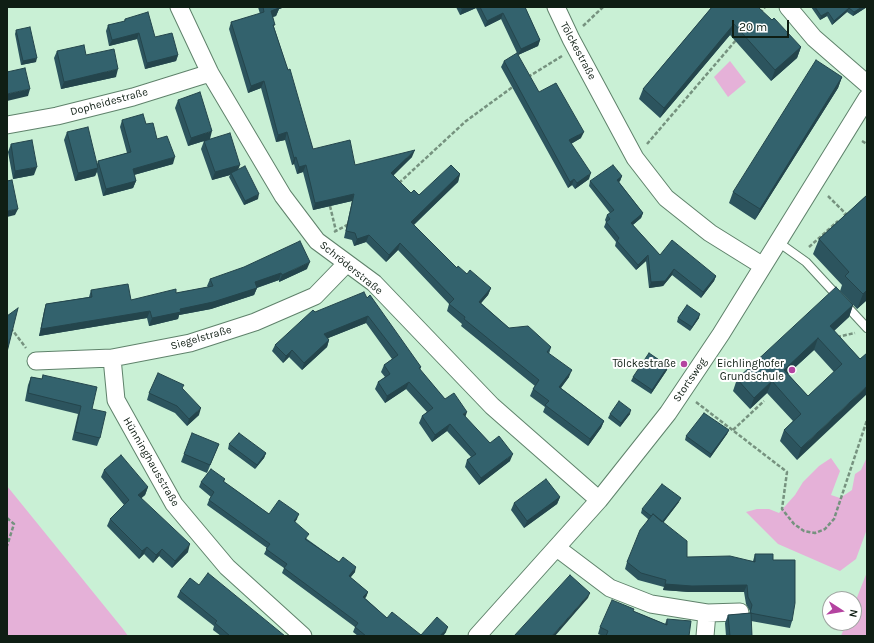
<!DOCTYPE html>
<html>
<head>
<meta charset="utf-8">
<style>
  body { margin:0 }
  #map { position:relative; width:874px; height:643px; overflow:hidden; background:#c9f0d5; font-family:Karla,sans-serif }
  canvas { display:block }
  .frame { position:absolute; inset:0; border:8px solid #0f1e14; pointer-events:none }
  .north { position:absolute; left:822px; top:591px; width:40px; height:40px; box-sizing:border-box; background:#fff; border:1px solid #9fa5a1; border-radius:50%; rotate:102deg; font-size:11px; font-weight:700; line-height:16px; text-align:center; color:#0f1e14 }
  .north::after { content:''; display:block; margin:auto; width:14px; height:18px; background:#b443a0; clip-path:polygon(50% 0,100% 100%,50% 72%,0 100%) }
  .scale { position:absolute; left:732px; top:20px; width:57px; height:18px; box-sizing:border-box; border:2px solid #0f1e14; border-top:0; padding-left:5px; font-size:12px; line-height:14px; white-space:nowrap; color:#0f1e14; -webkit-text-stroke:3px #fff; paint-order:stroke }
</style>
</head>
<body>
<div id="map">
<canvas width="874" height="643"></canvas>
<div class="frame"></div>
<div class="north">N</div>
<div class="scale">20 m</div>
</div>
<script>
const ctx = document.querySelector('canvas').getContext('2d');
ctx.lineJoin = 'round';
function paint(path, color) { ctx.fillStyle = color; ctx.fill(path, 'evenodd'); }
const poly = rows => new Path2D(rows.map(r => 'M' + r).join(''));
function trace(path, color, width, dash) { ctx.strokeStyle = color; ctx.lineWidth = width; ctx.lineCap = dash ? 'butt' : 'round'; ctx.setLineDash(dash || []); ctx.stroke(path); }
function label(font, color, halo, rows, align = 'center') {
  ctx.font = font + ' Karla,sans-serif'; ctx.lineWidth = 4; ctx.setLineDash([]); ctx.textBaseline = 'middle'; ctx.strokeStyle = halo; ctx.fillStyle = color; for (const [text, x, y, turn = 0] of rows) {
    ctx.save(); ctx.translate(x, y); ctx.rotate((+turn || 0) * Math.PI / 180); ctx.textAlign = isNaN(turn) ? turn : align; if (halo) ctx.strokeText(text, 0, 0); ctx.fillText(text, 0, 0); ctx.restore();
  }
}
paint(poly([
  [730,61,746,82,728,97,714,77],
  [867,457,867,529,856,559,840,571,778,544,746,512,757,509,769,509,779,513,795,495,803,482,819,466,831,458,840,471,831,495,840,498,852,490,855,474,861,470],
  [7,486,123,629,128,636,7,636],
  [867,572,867,636,841,636,846,623,854,623,854,605]
]), '#e5b1d8');
const lane = poly([
  [778,242,806,262,867,328]
]);
const street = poly([
  [179,7,210,73,283,196,317,241,374,283,492,406,599,500],
  [556,7,571,39,635,158,666,198,710,233,763,266],
  [788,7,814,38,867,84],
  [7,125,57,116,133,97,210,73],
  [112,358,116,400,174,504,227,567,303,636],
  [36,361,112,358,190,343,255,322,315,296,347,263],
  [557,548,610,588,651,604,707,613,740,612],
  [477,636,599,500,668,413,721,334,867,98],
  [705,636,707,613]
]);
trace(lane, '#5f826b', 10);
trace(street, '#5f826b', 19);
trace(poly([
  [760,13,765,7],
  [583,26,603,7],
  [528,77,562,56],
  [862,141,867,144],
  [647,144,737,39],
  [399,183,466,121,514,86],
  [828,196,846,214,843,216],
  [330,206,336,231],
  [334,232,349,224],
  [809,247,838,221],
  [7,323,26,348],
  [837,337,855,333],
  [696,402,787,472,782,509,794,524,804,531,815,533,825,529,834,519,867,420],
  [733,430,764,401],
  [7,518,14,524,7,546]
]), '#76927f', 2.5, [4, 2]);
trace(lane, '#fff', 8);
trace(street, '#fff', 17);
paint(poly([
  [258,7,282,7,282,8,279,9,276,16,273,17,274,27,313,149,355,165,412,157,393,175,411,193,419,195,460,174,458,182,414,225,457,268,491,288,488,295,481,303,509,328,551,347,549,354,569,377,561,388,604,421,601,428,588,446,543,412,545,407,530,396,533,389,535,386,461,326,462,324,447,311,449,304,398,250,386,262,366,242,354,246,352,240,344,238,352,201,313,210,303,172,297,174,294,164,292,165,285,140,276,142,261,88,248,93,229,29,231,22,260,14],
  [456,7,525,7,540,40,538,46,518,55,501,19,485,27,476,8,460,15],
  [712,7,801,47,797,58,771,81,730,35,660,118,639,99,643,89],
  [811,7,867,7,853,16,847,12,832,25,827,16,820,20],
  [125,19,155,37,178,55,176,61,145,69,137,39,109,46,106,31,108,25,124,22],
  [16,30,36,62,21,65,15,34],
  [57,51,116,77,61,89,54,58],
  [504,61,539,92,581,138,571,144,589,179,575,189,572,185,568,188,501,67],
  [842,77,838,88,755,220,729,203,733,192],
  [178,100,210,139,238,169,258,199,244,205,229,177,230,175,212,180,201,149,204,141,188,146,175,108],
  [122,120,146,124,157,139,173,164,134,175,136,181,133,188,103,196,97,172,95,176,75,181,64,140,67,132,97,164,98,161,127,153,120,127],
  [11,144,34,175,13,179,8,152],
  [622,176,620,181,619,182,643,213,641,218,633,225,660,255,716,276,714,281,701,298,672,275,663,286,649,288,646,261,636,270,615,246,616,242,604,227,606,222,605,220,607,215,610,213,589,186,590,181],
  [867,195,867,300,857,309,840,291,842,285,813,254,819,239],
  [307,269,279,282,279,280,257,288,254,295,211,309,179,315,178,319,149,326,147,318,39,336,44,311,46,304,89,297,91,290,131,300,176,293,208,287,207,286,210,279],
  [367,298,421,367,420,370,445,399,465,417,490,443,510,461,479,485,465,467,467,460,471,457,447,431,432,442,419,423,422,416,427,412,406,389,385,403,375,389,378,382,385,377,381,372,384,365,392,359,366,323,328,338,329,340,327,347,302,370,289,357,283,363,272,351,275,345,315,312],
  [853,305,849,317,834,331,860,359,797,460,780,441,784,430,793,421,767,393,750,409,733,391,737,379],
  [814,350,834,372,808,396,788,374],
  [678,318,699,318,690,331,677,322],
  [667,370,651,394,631,381,633,377],
  [43,375,92,409,100,438,97,446,72,440,78,414,25,401,28,385,31,377,42,379],
  [182,388,199,415,187,426,175,413,147,400,149,393],
  [610,414,630,414,620,427,608,418],
  [729,430,727,434,710,458,685,440,686,436],
  [219,444,207,473,181,462,184,454],
  [229,444,266,453,264,458,255,469,228,449],
  [104,470,148,487,145,495,141,498,188,552,172,568,159,556,153,563,144,554,139,559,107,526,110,519,124,505,101,477],
  [225,479,224,482,269,514,297,519,295,522,307,539,339,562,355,572,350,577,368,592,366,597,365,598,387,618,421,635,446,632,443,636,358,636,353,632,355,627,282,573,284,568,264,554,267,548,207,505,209,500,211,497,199,487,201,482],
  [560,497,557,504,524,528,511,510,514,503],
  [679,502,663,523,687,557,753,561,755,554,773,560,792,621,790,628,751,621,752,636,726,636,725,623,728,615,750,613,750,611,746,604,744,592,689,592,663,590,664,587,638,580,625,569,627,562,648,519,641,513,642,509],
  [199,585,285,636,221,636,213,630,214,626,177,597,180,591],
  [633,611,665,624,667,619,689,636,603,636,598,634,600,627]
]), '#2c545e');
paint(poly([
  [276,7,282,7,282,8,279,9,276,16,268,18,271,11],
  [467,7,476,7,476,8,460,15,462,9],
  [862,7,867,7,853,16,854,12],
  [849,8,847,12,832,25,834,21],
  [828,12,827,16,820,20,821,16],
  [503,13,501,19,485,27,487,21],
  [734,24,730,35,660,118,664,108],
  [139,33,137,39,109,46,112,40],
  [540,40,538,46,518,55,521,49],
  [801,47,797,58,771,81,775,70],
  [178,55,176,61,145,69,147,63],
  [37,58,36,62,21,65,23,61],
  [118,69,116,77,61,89,64,82],
  [842,77,838,88,755,220,760,209],
  [264,81,261,88,248,93,251,86],
  [30,89,28,96,7,101,7,94],
  [212,131,210,139,188,146,191,138],
  [287,132,285,140,276,142,278,135],
  [584,132,581,138,567,146,569,140],
  [415,150,412,157,389,180,391,173],
  [175,157,173,164,130,176,133,169],
  [296,157,294,164,292,165,294,158],
  [240,165,237,173,231,173,230,175,212,180,215,172],
  [306,165,303,172,297,174,299,167],
  [37,167,34,175,13,179,15,171],
  [98,168,95,176,75,181,78,173],
  [591,173,589,179,575,189,577,183],
  [460,174,458,182,409,229,411,222],
  [622,176,620,181,615,185,617,180],
  [574,179,572,185,568,188,570,182],
  [136,181,133,188,103,196,106,189],
  [259,194,258,199,244,205,245,201],
  [354,194,352,201,313,210,315,203],
  [18,209,15,215,7,217,7,211],
  [643,213,641,218,629,228,631,223],
  [369,235,366,242,354,246,357,239],
  [400,243,398,250,386,262,389,255],
  [648,255,646,261,636,270,638,265],
  [310,262,307,269,279,282,282,275],
  [674,269,672,275,663,286,649,288,651,282],
  [281,273,279,280,253,289,255,282],
  [716,276,714,281,701,298,703,292],
  [257,288,254,295,211,309,179,315,178,319,149,326,152,318,180,309],
  [491,288,488,295,476,309,479,302],
  [867,290,867,300,857,309,863,294],
  [853,305,849,317,826,338,830,326],
  [150,311,147,318,39,336,41,329],
  [700,314,699,318,690,331,692,327],
  [368,316,366,323,321,341,324,334],
  [818,338,814,350,780,381,784,370],
  [329,340,327,347,302,370,304,363],
  [292,350,289,357,283,363,286,356],
  [668,366,667,370,651,394,652,390],
  [572,370,569,377,556,394,559,387],
  [772,381,767,393,750,409,754,398],
  [409,382,406,389,385,403,387,396],
  [867,386,867,394,797,460,801,448],
  [201,408,199,415,187,426,189,419],
  [631,410,630,414,620,427,621,423],
  [467,412,465,418,463,414],
  [604,421,601,428,588,446,590,439],
  [450,424,447,431,432,442,435,435],
  [729,430,727,434,710,458,711,454],
  [266,453,264,458,255,469,257,465],
  [513,454,510,461,479,485,481,478],
  [148,487,145,495,136,503,138,495],
  [560,497,557,504,524,528,527,521],
  [681,498,679,502,659,528,660,524],
  [299,514,297,519,292,526,294,521],
  [190,544,188,552,172,568,175,561],
  [147,547,144,554,139,559,142,551],
  [162,549,159,556,153,563,156,555],
  [356,567,355,572,347,582,349,576],
  [665,584,747,585,744,592,689,592,663,590],
  [368,592,366,597,361,602,363,597],
  [590,593,588,598,555,636,552,636],
  [448,627,446,632,443,636,440,636]
]), '#24454c');
const building = poly([
  [263,7,278,7,279,8,271,11,275,25,273,25,288,70,290,69,313,149,350,140,355,165,415,150,391,173,411,193,414,190,419,195,451,165,460,174,411,222,457,268,458,266,467,274,470,270,491,288,479,302,509,328,528,326,551,347,547,352,572,370,559,387,604,421,590,439,545,405,549,401,533,389,539,380,464,319,465,317,449,304,454,299,400,243,389,255,369,235,357,239,355,233,346,231,354,194,315,203,306,165,299,167,296,157,294,158,287,132,278,135,264,81,251,86,231,22,264,12,263,7],
  [461,7,467,7,462,9,461,7],
  [480,7,525,7,540,40,521,49,503,13,487,21,480,7],
  [712,7,758,7,772,20,774,18,801,47,775,70,734,24,664,108,643,89,712,7],
  [815,7,862,7,854,12,849,8,834,21,828,12,821,16,815,7],
  [148,12,155,37,172,33,178,55,147,63,139,33,112,40,108,25,125,21,125,19,148,12],
  [30,27,37,58,23,61,16,30,30,27],
  [84,45,86,55,114,49,118,69,64,82,57,51,84,45],
  [517,53,539,92,556,83,584,132,569,140,591,173,577,183,574,179,570,182,504,61,517,53],
  [816,60,842,77,760,209,733,192,816,60],
  [25,68,30,89,7,94,7,72,25,68],
  [200,92,212,131,191,138,178,100,200,92],
  [143,114,146,124,153,123,157,139,167,136,175,157,133,169,136,181,106,189,98,161,131,152,122,120,143,114],
  [88,127,98,168,78,173,67,132,88,127],
  [230,133,240,165,215,172,204,141,230,133],
  [32,140,37,167,15,171,11,144,32,140],
  [613,165,622,176,617,180,643,213,631,223,660,255,672,240,716,276,703,292,674,269,665,281,651,282,648,255,638,265,617,241,619,238,606,222,610,219,607,215,614,210,590,181,613,165],
  [245,166,259,194,245,201,231,173,245,166],
  [12,180,18,209,7,211,7,181,12,180],
  [867,195,867,290,863,294,845,276,849,272,819,239,867,195],
  [300,241,310,262,282,275,281,273,255,282,257,288,213,302,180,309,181,312,152,318,150,311,41,329,46,304,92,297,91,290,128,284,131,300,176,289,176,293,213,286,210,279,244,267,300,241],
  [836,287,853,305,830,326,860,359,867,353,867,386,801,448,784,430,801,414,772,381,754,398,737,379,836,287],
  [818,338,842,364,808,396,784,370,818,338],
  [364,292,367,298,370,295,421,367,419,368,445,399,454,393,467,412,463,414,490,443,499,436,513,454,481,478,467,460,476,454,450,424,435,435,422,416,433,408,409,382,387,396,378,382,390,374,384,365,398,355,368,316,324,334,329,340,304,363,292,350,286,356,275,345,313,310,315,312,364,292],
  [687,305,700,314,692,327,678,318,687,305],
  [18,308,7,352,7,316,18,308],
  [649,353,668,366,652,390,633,377,649,353],
  [158,373,184,385,182,388,201,408,189,419,177,406,149,393,158,373],
  [43,375,97,387,92,409,106,412,100,438,75,432,81,406,28,393,31,377,42,379,43,375],
  [619,401,631,410,621,423,610,414,619,401],
  [704,413,729,430,711,454,686,436,704,413],
  [192,433,219,444,210,465,184,454,192,433],
  [239,433,266,453,257,465,229,444,239,433],
  [121,455,148,487,138,495,190,544,175,561,162,549,156,555,147,547,142,551,110,519,129,500,104,470,121,455],
  [211,469,225,479,223,481,269,514,279,500,299,514,294,521,309,534,305,539,339,562,343,557,356,567,349,576,368,592,363,597,387,618,392,612,421,635,437,617,448,627,440,636,366,636,355,627,358,623,284,568,287,564,266,549,270,544,209,500,214,492,201,482,211,469],
  [546,479,560,497,527,521,514,503,546,479],
  [662,484,681,498,662,522,653,514,651,516,642,509,662,484],
  [653,514,687,541,687,557,730,556,755,562,755,554,773,554,773,560,795,560,795,603,792,621,750,613,752,605,748,597,747,585,692,586,665,584,666,580,641,573,627,562,640,530,653,514],
  [208,573,285,636,230,636,215,623,217,621,180,591,190,578,199,585,208,573],
  [570,575,590,593,552,636,514,636,570,575],
  [612,600,634,609,633,611,667,625,667,619,691,621,689,636,606,636,608,631,600,627,612,600],
  [751,613,752,636,730,636,728,615,751,613]
]);
paint(building, '#33626d');
trace(building, '#24454c', 1);
for (const [x, y, r, color] of [
  [684,364,4,"#b443a0"],
  [792,370,4,"#b443a0"]
]) { const dot = new Path2D(); dot.arc(x, y, r, 0, 2 * Math.PI); ctx.fillStyle = color; ctx.fill(dot); trace(dot, '#fff', 1.5); }
label('11px', '#0f1e14', '#fff', [
  ["Tölckestraße",578,51,62],
  ["Dopheidestraße",109,102,-15],
  ["Schröderstraße",351,268,39],
  ["Siegelstraße",201,338,-16],
  ["Stortsweg",690,380,-56],
  ["Hünninghausstraße",151,462,60]
]);
label('11px', '#0f1e14', '#fff', [
  ["Tölckestraße",676,364],
  ["Eichlinghofer",784,364],
  ["Grundschule",784,377]
], 'right');
</script>
</body>
</html>
